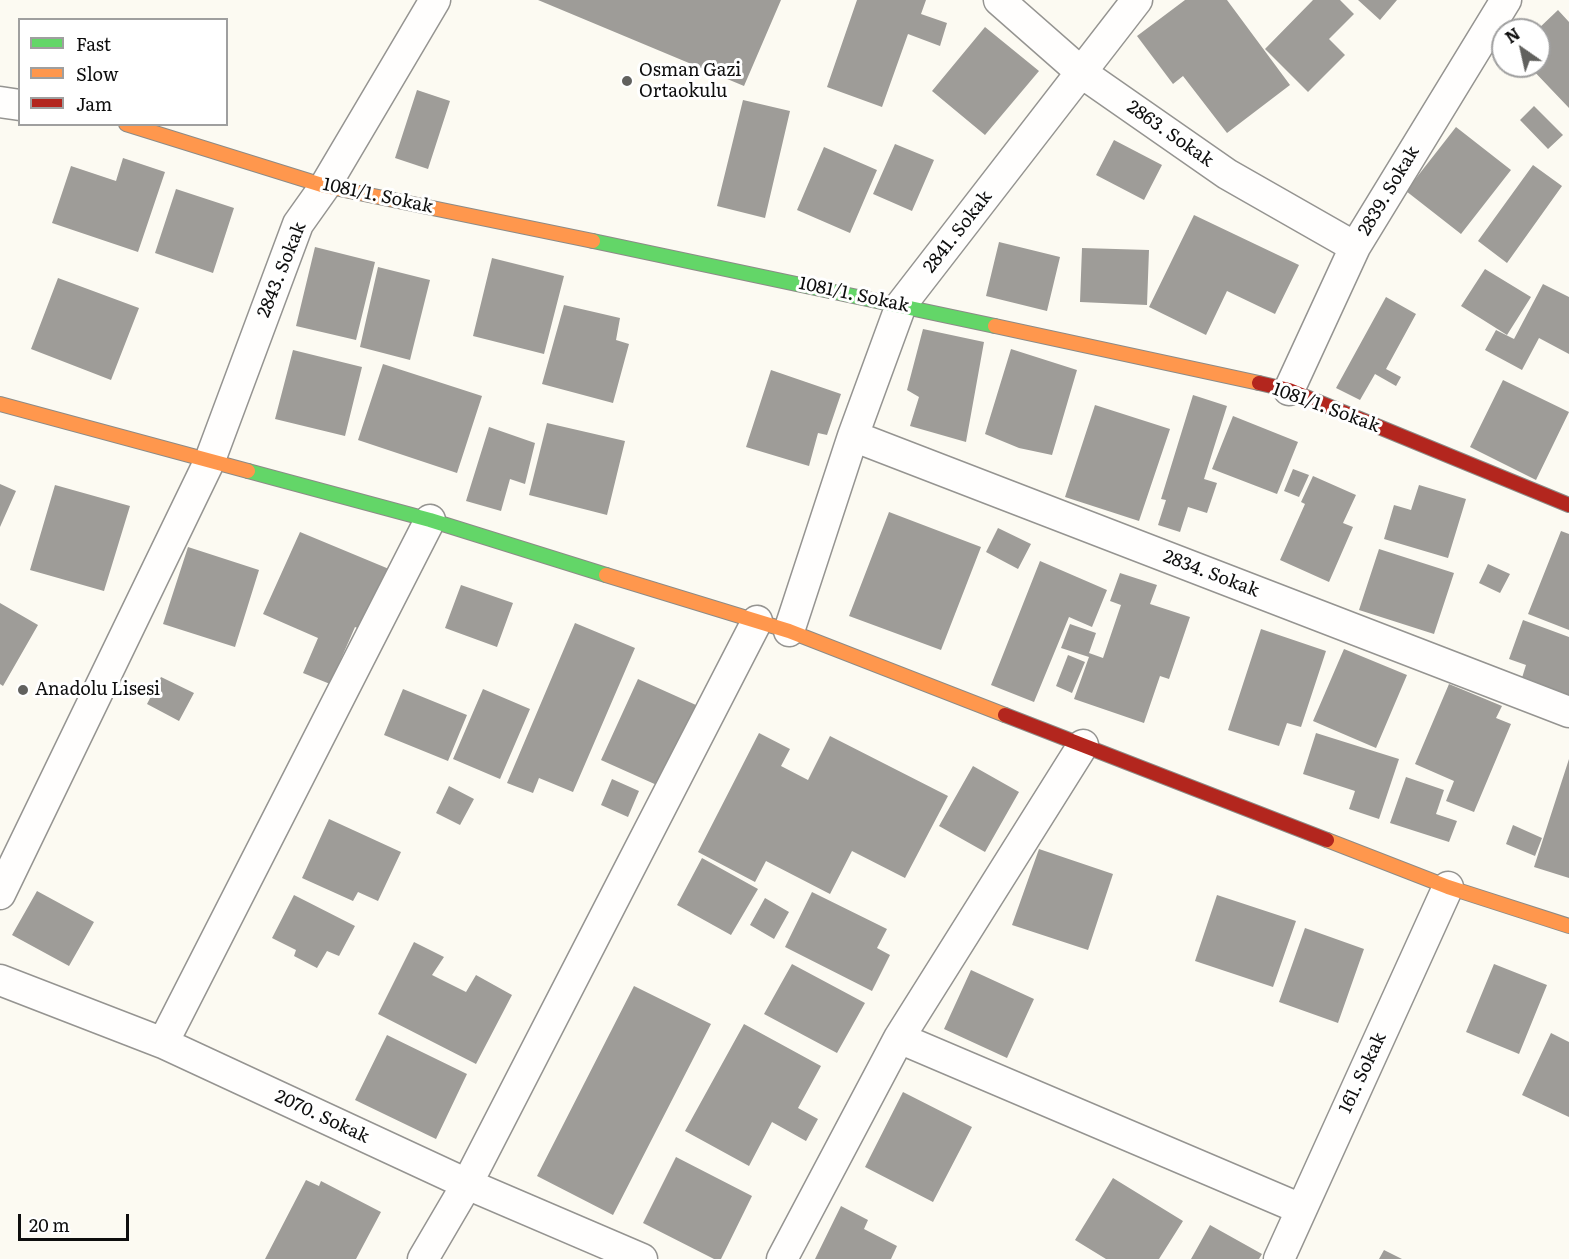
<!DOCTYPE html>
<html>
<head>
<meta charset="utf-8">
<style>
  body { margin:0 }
  #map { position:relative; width:1569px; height:1259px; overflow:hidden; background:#fcfaf2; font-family:Literata,serif }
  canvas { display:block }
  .legend { position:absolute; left:18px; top:18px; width:210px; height:108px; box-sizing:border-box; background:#fff; border:2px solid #9f9f9f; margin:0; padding:8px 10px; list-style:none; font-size:18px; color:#0e0e0e }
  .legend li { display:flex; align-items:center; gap:12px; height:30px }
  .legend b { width:30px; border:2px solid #9f9f9f }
  .north { position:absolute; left:1491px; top:18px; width:60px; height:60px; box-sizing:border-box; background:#fff; border:2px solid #9f9f9f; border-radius:50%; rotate:326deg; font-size:16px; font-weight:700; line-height:24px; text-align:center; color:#0e0e0e }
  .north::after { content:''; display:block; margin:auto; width:21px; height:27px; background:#61615e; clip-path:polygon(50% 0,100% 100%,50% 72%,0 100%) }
  .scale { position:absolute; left:18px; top:1214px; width:111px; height:27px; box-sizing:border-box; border:3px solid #0e0e0e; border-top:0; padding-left:8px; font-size:18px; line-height:21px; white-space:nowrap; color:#0e0e0e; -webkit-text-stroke:4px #fff; paint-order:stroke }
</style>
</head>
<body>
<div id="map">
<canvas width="1569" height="1259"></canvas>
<ul class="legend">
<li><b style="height:8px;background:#63d668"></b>Fast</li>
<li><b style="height:8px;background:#ff974d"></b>Slow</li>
<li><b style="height:8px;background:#b3261e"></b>Jam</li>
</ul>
<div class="north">N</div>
<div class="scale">20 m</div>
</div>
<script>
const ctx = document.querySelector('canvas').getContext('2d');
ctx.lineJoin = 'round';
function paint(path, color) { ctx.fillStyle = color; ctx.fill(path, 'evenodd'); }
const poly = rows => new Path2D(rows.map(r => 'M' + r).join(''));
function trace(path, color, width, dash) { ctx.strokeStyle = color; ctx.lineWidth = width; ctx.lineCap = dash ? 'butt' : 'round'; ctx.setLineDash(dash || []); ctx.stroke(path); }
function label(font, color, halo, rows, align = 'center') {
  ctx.font = font + ' Literata,serif'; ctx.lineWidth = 6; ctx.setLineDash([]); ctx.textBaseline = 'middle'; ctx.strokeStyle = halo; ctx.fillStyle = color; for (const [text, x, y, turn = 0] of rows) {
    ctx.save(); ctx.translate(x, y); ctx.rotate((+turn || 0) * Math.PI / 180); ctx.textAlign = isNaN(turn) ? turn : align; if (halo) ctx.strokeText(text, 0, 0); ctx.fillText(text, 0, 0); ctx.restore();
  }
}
paint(poly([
  [538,0,781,0,744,86],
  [857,0,926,0,921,14,947,23,940,46,908,34,882,107,827,87],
  [1185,0,1227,0,1290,85,1227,133,1183,76,1173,84,1137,36],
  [1313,0,1340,0,1354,14,1329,39,1345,55,1308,92,1265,49],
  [1358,0,1397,0,1380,20],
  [1558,10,1569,22,1569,108,1529,66,1539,66,1537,30],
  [985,27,1039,71,985,135,932,91],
  [417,90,450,101,428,169,395,158],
  [743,100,790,111,765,218,717,206],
  [1534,106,1563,135,1548,149,1520,120],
  [1456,127,1511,170,1461,234,1406,191],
  [1114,140,1162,165,1144,200,1096,175],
  [895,144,934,160,912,211,873,194],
  [824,147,877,170,850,233,797,210],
  [123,158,165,172,138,252,52,223,71,166,116,181],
  [1533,165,1562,186,1507,263,1478,241],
  [176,189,234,208,213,273,155,253],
  [1194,215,1299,265,1275,314,1227,291,1206,335,1149,307],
  [999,242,1060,257,1047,311,986,296],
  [315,247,375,262,356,340,296,326],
  [1082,248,1149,250,1147,305,1080,302],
  [492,258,564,276,544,354,473,336],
  [378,267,430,280,410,360,360,347],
  [1485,269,1531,297,1507,335,1461,306],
  [58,278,139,308,111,380,31,349],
  [1543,284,1569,297,1569,354,1539,338,1522,370,1485,350,1496,330,1514,339],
  [1386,297,1416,314,1386,369,1401,377,1396,386,1375,374,1360,400,1336,388],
  [564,305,620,318,616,340,629,344,613,403,542,384],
  [923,329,984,342,966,442,910,426,919,397,907,390],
  [1011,349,1077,370,1052,455,1019,448,985,434],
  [293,350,362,367,345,436,275,419],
  [383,364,482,396,457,473,358,440],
  [771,370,841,394,827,435,818,433,809,466,746,447],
  [1503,380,1569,412,1536,480,1470,447],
  [1193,395,1227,406,1204,479,1217,483,1207,513,1188,507,1180,532,1158,525,1166,500,1161,499],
  [1095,405,1170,429,1139,521,1065,497],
  [1233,416,1298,442,1277,494,1212,469],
  [547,423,625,441,607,515,529,495],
  [489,427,535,443,525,484,510,479,501,511,466,501],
  [1293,469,1309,475,1299,497,1284,491],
  [1313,476,1356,495,1343,523,1353,527,1329,582,1280,560,1305,504,1301,502],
  [0,484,16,491,0,527],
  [55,485,130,506,104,591,30,570],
  [1419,485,1466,499,1448,558,1384,539,1394,505,1411,510],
  [889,512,981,547,941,650,849,616],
  [998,528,1031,544,1018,569,986,552],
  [1561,531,1569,534,1569,630,1528,614],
  [300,532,389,569,363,630,355,627,330,684,303,673,318,638,263,614],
  [188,547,259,570,235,647,163,624],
  [1379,549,1454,573,1434,634,1359,610],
  [1040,561,1107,590,1092,627,1069,617,1034,702,991,685],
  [1488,564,1510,574,1500,593,1479,583],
  [1120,573,1157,585,1150,604,1190,617,1169,679,1160,676,1144,723,1074,699,1089,657,1061,648,1070,624,1096,633,1089,653,1103,658,1121,605,1110,601],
  [461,585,513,603,497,647,445,628],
  [0,603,38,625,3,686,0,684],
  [1523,620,1569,637,1569,699,1521,681,1526,665,1509,659],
  [575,623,635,648,573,792,539,778,533,793,507,783],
  [1261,629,1326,651,1301,727,1287,723,1279,746,1228,730],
  [1344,649,1407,675,1376,748,1313,721],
  [1068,655,1085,662,1072,693,1056,686],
  [161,677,194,693,179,721,147,704],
  [638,679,696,705,659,786,601,760],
  [1449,684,1502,706,1496,718,1511,724,1474,812,1446,801,1454,781,1415,764],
  [403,689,467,715,448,761,384,735],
  [483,689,530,709,500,779,453,759],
  [759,733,790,749,781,766,808,780,830,736,948,796,905,878,852,851,830,894,766,861,755,882,698,852],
  [1316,733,1399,759,1379,819,1349,809,1355,791,1303,774],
  [1569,759,1569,878,1534,867],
  [973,766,1019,792,985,852,939,826],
  [1406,777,1444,790,1436,814,1457,821,1449,842,1390,823],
  [612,779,639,791,628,817,601,805],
  [449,786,474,799,460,825,436,813],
  [329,819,401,852,378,901,358,892,353,901,302,878],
  [1513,825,1542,838,1535,856,1506,844],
  [1039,849,1113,874,1088,950,1012,925],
  [702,858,758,889,731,935,677,905],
  [37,891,94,922,69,966,12,935],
  [812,892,887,929,877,948,890,955,872,991,785,947],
  [294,895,355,926,339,956,327,951,317,968,294,956,296,950,272,938],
  [1217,895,1296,921,1273,987,1195,961],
  [765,898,789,912,774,939,750,925],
  [1305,928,1364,949,1338,1023,1279,1002],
  [414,942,444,957,432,975,466,992,476,975,512,995,476,1064,378,1014],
  [792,964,865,1003,837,1053,764,1014],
  [1494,964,1547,985,1519,1054,1466,1032],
  [971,970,1034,999,1007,1058,944,1029],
  [634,986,711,1024,613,1215,537,1176],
  [744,1024,821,1066,798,1108,818,1119,806,1141,772,1122,749,1166,685,1131],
  [1551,1033,1569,1042,1569,1117,1522,1095],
  [387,1035,467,1074,436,1139,355,1100],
  [903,1092,972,1127,933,1202,865,1167],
  [676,1157,752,1196,721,1259,714,1259,643,1223],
  [1113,1178,1183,1221,1159,1259,1106,1259,1075,1240],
  [306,1180,319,1186,321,1181,381,1212,356,1259,265,1259],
  [841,1206,868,1220,864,1229,897,1246,891,1259,815,1259],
  [1210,1225,1262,1254,1259,1259,1191,1259],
  [1384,1250,1402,1259,1379,1259]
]), '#9e9c98');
const street = poly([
  [999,0,1082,73,1227,174,1355,247],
  [0,102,20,105],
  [1289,390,1355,247,1506,0],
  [853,436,1569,712],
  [789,631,853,436,901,305,1137,0],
  [0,894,210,460,298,224,325,186,435,0],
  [0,980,163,1043,467,1184,642,1259],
  [899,1038,1301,1209],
  [163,1043,430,520],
  [423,1259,467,1184,757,621],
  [782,1259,899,1038,1083,745],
  [1279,1259,1448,887]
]);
const fast = poly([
  [593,241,995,326],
  [248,471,430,520,606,575]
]);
const slow = poly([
  [126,124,325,186,593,241],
  [995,326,1259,383],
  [0,404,248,471],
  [606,575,789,631,1005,715],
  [1327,840,1448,887,1569,926]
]);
const jam = poly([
  [1259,383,1289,390,1569,505],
  [1005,715,1327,840]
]);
trace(street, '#959491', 33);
trace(fast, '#8c8b87', 16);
trace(slow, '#8c8b87', 16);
trace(jam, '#8c8b87', 16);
trace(street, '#fffefd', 30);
trace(fast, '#63d668', 14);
trace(slow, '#ff974d', 14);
trace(jam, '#b3261e', 14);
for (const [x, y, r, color] of [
  [627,81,6,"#61615e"],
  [23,690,6,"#61615e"]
]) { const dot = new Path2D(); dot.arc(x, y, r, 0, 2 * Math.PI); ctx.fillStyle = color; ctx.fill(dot); trace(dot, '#fff', 2); }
label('18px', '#0e0e0e', '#fff', [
  ["Osman Gazi",639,71],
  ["Ortaokulu",639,92],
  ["Anadolu Lisesi",35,690]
], 'left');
label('18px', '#0e0e0e', '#fff', [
  ["2863. Sokak",1170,134,35],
  ["2839. Sokak",1389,191,-59],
  ["1081/1. Sokak",378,196,12],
  ["2841. Sokak",958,232,-52],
  ["2843. Sokak",282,270,-68],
  ["1081/1. Sokak",854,295,12],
  ["1081/1. Sokak",1326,408,20],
  ["2834. Sokak",1211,574,21],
  ["161. Sokak",1363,1073,-65],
  ["2070. Sokak",322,1117,25]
]);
</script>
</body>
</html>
